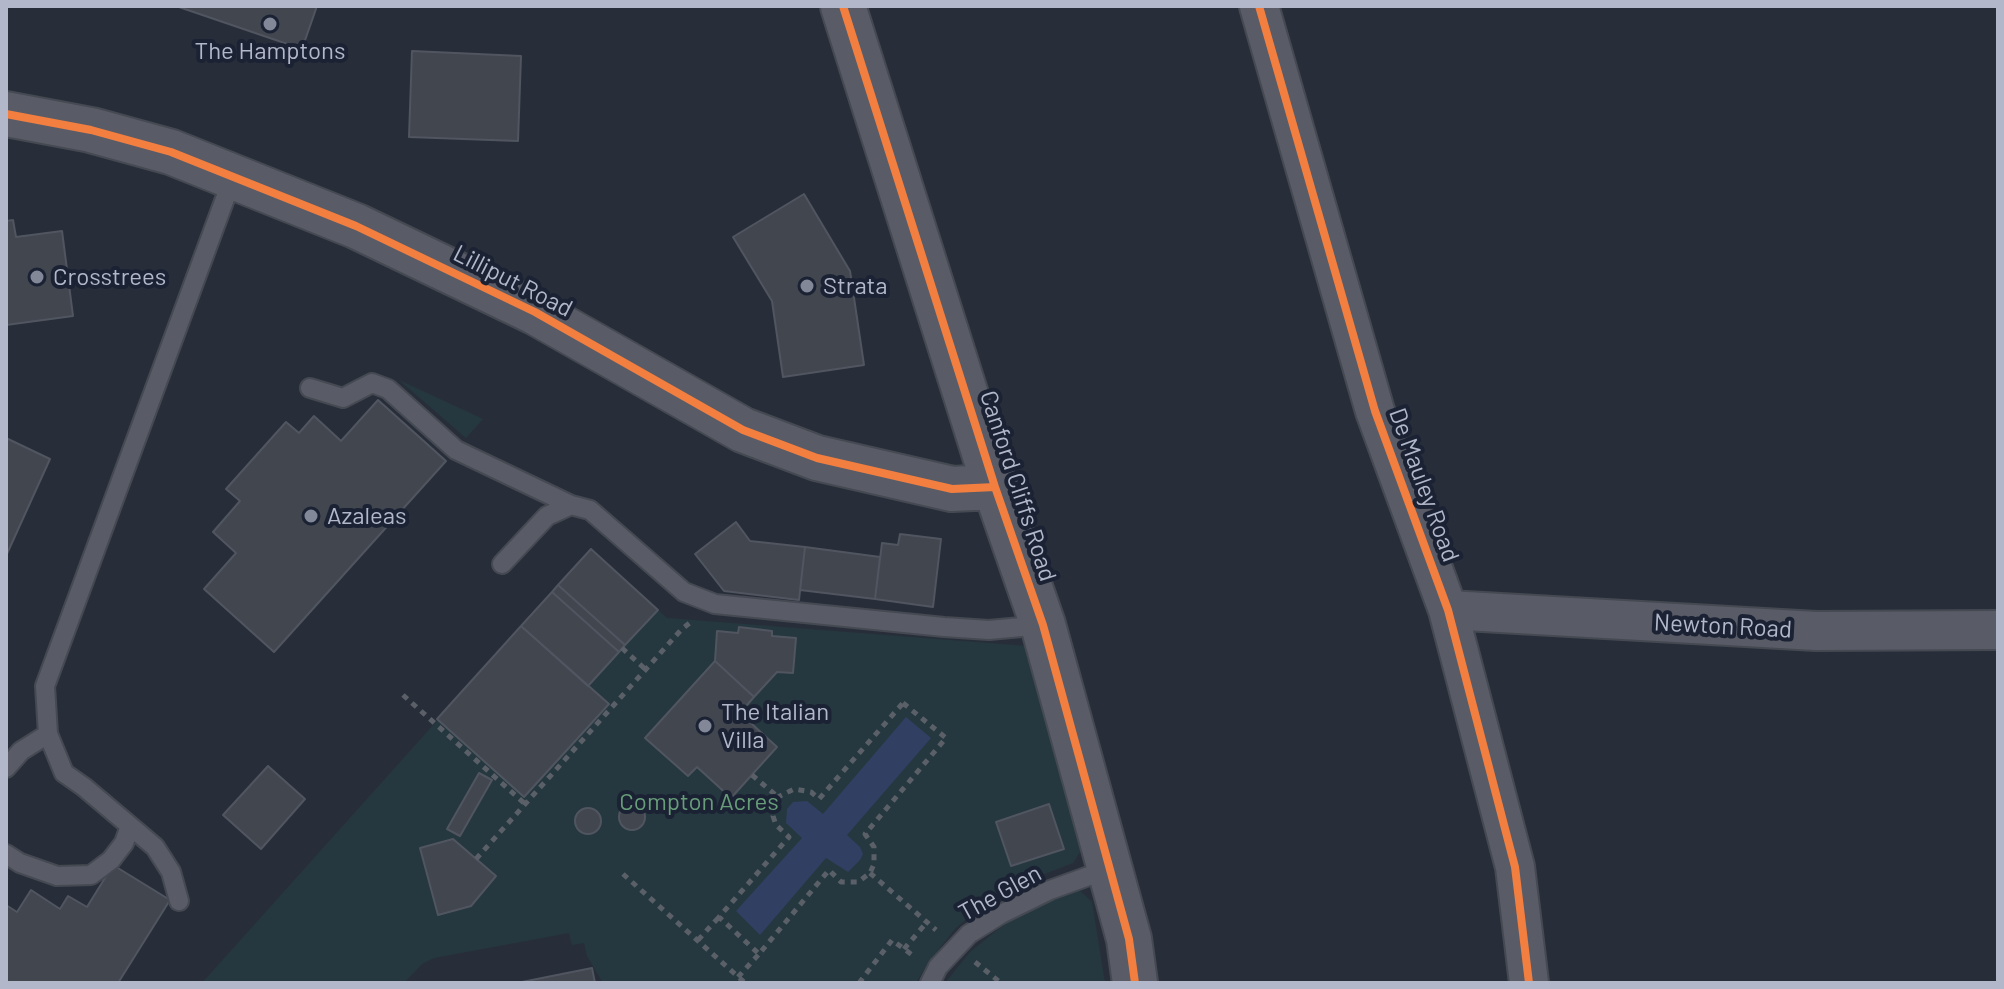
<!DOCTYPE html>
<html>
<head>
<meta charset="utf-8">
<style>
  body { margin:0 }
  #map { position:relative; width:2004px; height:989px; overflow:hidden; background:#282e39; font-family:Barlow,sans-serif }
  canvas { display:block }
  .frame { position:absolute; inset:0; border:8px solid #b2b8ca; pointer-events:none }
</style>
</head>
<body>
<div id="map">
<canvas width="2004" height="989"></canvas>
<div class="frame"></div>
</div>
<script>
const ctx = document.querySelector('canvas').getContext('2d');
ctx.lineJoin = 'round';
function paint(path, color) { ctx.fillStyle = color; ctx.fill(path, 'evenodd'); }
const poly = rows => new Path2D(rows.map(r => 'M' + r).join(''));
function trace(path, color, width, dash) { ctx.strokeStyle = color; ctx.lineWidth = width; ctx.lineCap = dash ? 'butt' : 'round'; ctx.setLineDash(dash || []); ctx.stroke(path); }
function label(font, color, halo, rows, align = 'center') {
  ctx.font = font + ' Barlow,sans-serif'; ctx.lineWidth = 8; ctx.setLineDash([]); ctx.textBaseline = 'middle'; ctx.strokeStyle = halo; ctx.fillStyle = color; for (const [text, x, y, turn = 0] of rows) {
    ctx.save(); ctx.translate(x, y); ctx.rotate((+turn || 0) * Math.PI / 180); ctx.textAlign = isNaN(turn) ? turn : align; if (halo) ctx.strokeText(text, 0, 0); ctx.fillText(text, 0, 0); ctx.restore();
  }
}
paint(poly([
  [399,380,483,419,466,438],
  [591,549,667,618,1027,646,1084,846,1073,863,1003,890,986,902,955,929,928,963,916,983,603,983,587,956,584,943,572,945,569,933,434,958,422,964,404,983,202,983],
  [1078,889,1092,902,1105,983,945,983,970,952,1007,922,1054,896]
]), '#25383f');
paint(poly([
  [906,717,931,738,847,835,860,847,863,854,860,860,848,872,826,858,760,935,736,911,802,838,786,823,787,809,793,802,807,801,823,814]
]), '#313f62');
const building = poly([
  [176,6,317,6,302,49,176,6],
  [412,51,521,56,518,141,409,137,412,51],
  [804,194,850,271,864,365,783,377,772,301,733,237,804,194],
  [13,220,16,237,62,231,73,316,6,325,6,221,13,220],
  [378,400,446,461,274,652,204,589,236,553,213,532,240,501,226,489,286,422,299,433,314,416,341,441,378,400],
  [6,438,50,459,6,556,6,438],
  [736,522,750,541,805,547,799,600,724,591,695,554,736,522],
  [900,534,941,539,933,607,875,599,882,543,898,545,900,534],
  [805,547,880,557,875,599,800,590,805,547],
  [591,549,658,610,625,645,558,585,591,549],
  [558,585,625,645,619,652,552,592,558,585],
  [552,592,619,652,588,686,521,626,552,592],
  [521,626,609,704,524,797,437,719,521,626],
  [739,627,772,631,772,636,796,638,793,673,777,672,754,697,715,661,717,631,738,633,739,627],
  [715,661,754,697,740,713,777,747,731,798,697,767,688,776,645,738,715,661],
  [268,766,305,799,261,849,223,815,268,766],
  [479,773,492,780,460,836,447,829,479,773],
  '619 817a13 13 0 1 1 26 0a13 13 0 1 1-26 0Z',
  [1049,804,1064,849,1011,866,996,822,1049,804],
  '575 821a13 13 0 1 1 26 0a13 13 0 1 1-26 0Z',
  [453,839,496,876,471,906,438,915,420,848,453,839],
  [113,865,170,900,118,983,6,983,6,905,17,912,31,890,60,909,68,896,87,907,113,865],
  [592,968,595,983,517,983,592,968]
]);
paint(building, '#41464f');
trace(building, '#505560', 2);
const service = poly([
  [310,388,343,398,372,383,388,389,456,450,571,505],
  [502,564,547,516,571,505,590,510,684,592,715,604,944,627,989,630,1043,625],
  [48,734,64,773,84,787,155,847,171,872,179,901],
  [6,768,21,751,48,734,45,686,233,177],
  [6,854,20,863,57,876,91,875,111,860,124,843,130,826],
  [969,934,1001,914,1050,890,1111,868],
  [930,983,938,967]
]);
const minor = poly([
  [1259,6,1375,411,1448,610,1515,867,1529,983],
  [1448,610,1816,631,1998,630]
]);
const tertiary = poly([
  [843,6,995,487,1043,625,1129,939,1135,983],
  [6,114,91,130,171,152,356,226,535,312,743,430,817,458,952,489,995,487]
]);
trace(service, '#454952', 22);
trace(minor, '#454952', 42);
trace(tertiary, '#454952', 48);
trace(poly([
  [622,648,645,669],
  [403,695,525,804],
  [903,703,946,738,865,834,874,847,874,864,870,873,858,882,841,882,829,870,759,954,719,917,789,837,776,825,773,816,778,797,794,789,811,792,819,799,903,703],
  [752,775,778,797],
  [476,859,681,630,692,621],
  [870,873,936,930],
  [623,874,745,983],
  [698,940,719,917],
  [904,949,927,922],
  [975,962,1001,983],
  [738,977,759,954],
  [859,983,892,940,915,957]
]), '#5b6068', 5, [6, 6]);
trace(service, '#595c66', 18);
trace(minor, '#595c66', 38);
trace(tertiary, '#595c66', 44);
const serviceBridge = poly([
  [938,967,969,934]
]);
trace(serviceBridge, '#454952', 22, []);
trace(serviceBridge, '#595c66', 18);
trace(poly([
  [843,6,995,487,1043,625,1129,939,1135,983],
  [1259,6,1375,411,1448,610,1515,867,1529,983],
  [6,114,91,130,171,152,356,226,535,312,743,430,817,458,952,489,995,487]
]), '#f27e40', 8);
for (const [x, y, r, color] of [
  [270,24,8,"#828897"],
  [37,277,8,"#828897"],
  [807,286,8,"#828897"],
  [311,516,8,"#828897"],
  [705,726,8,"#828897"]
]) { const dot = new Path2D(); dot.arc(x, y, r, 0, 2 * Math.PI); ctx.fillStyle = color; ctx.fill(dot); trace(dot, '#1b2234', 3); }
label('24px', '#b2b8ca', '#1b2234', [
  ["The Hamptons",270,51,"center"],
  ["Crosstrees",53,277],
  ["Strata",823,286],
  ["Azaleas",327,516],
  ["The Italian",721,712],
  ["Villa",721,740]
], 'left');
label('24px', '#b2b8ca', '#1b2234', [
  ["Lilliput Road",513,281,27],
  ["De Mauley Road",1424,485,70],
  ["Canford Cliffs Road",1018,486,72],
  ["Newton Road",1723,626,3],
  ["The Glen",1000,893,-29]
]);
label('24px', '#679d79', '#1b2234', [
  ["Compton Acres",699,802]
]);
</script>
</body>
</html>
